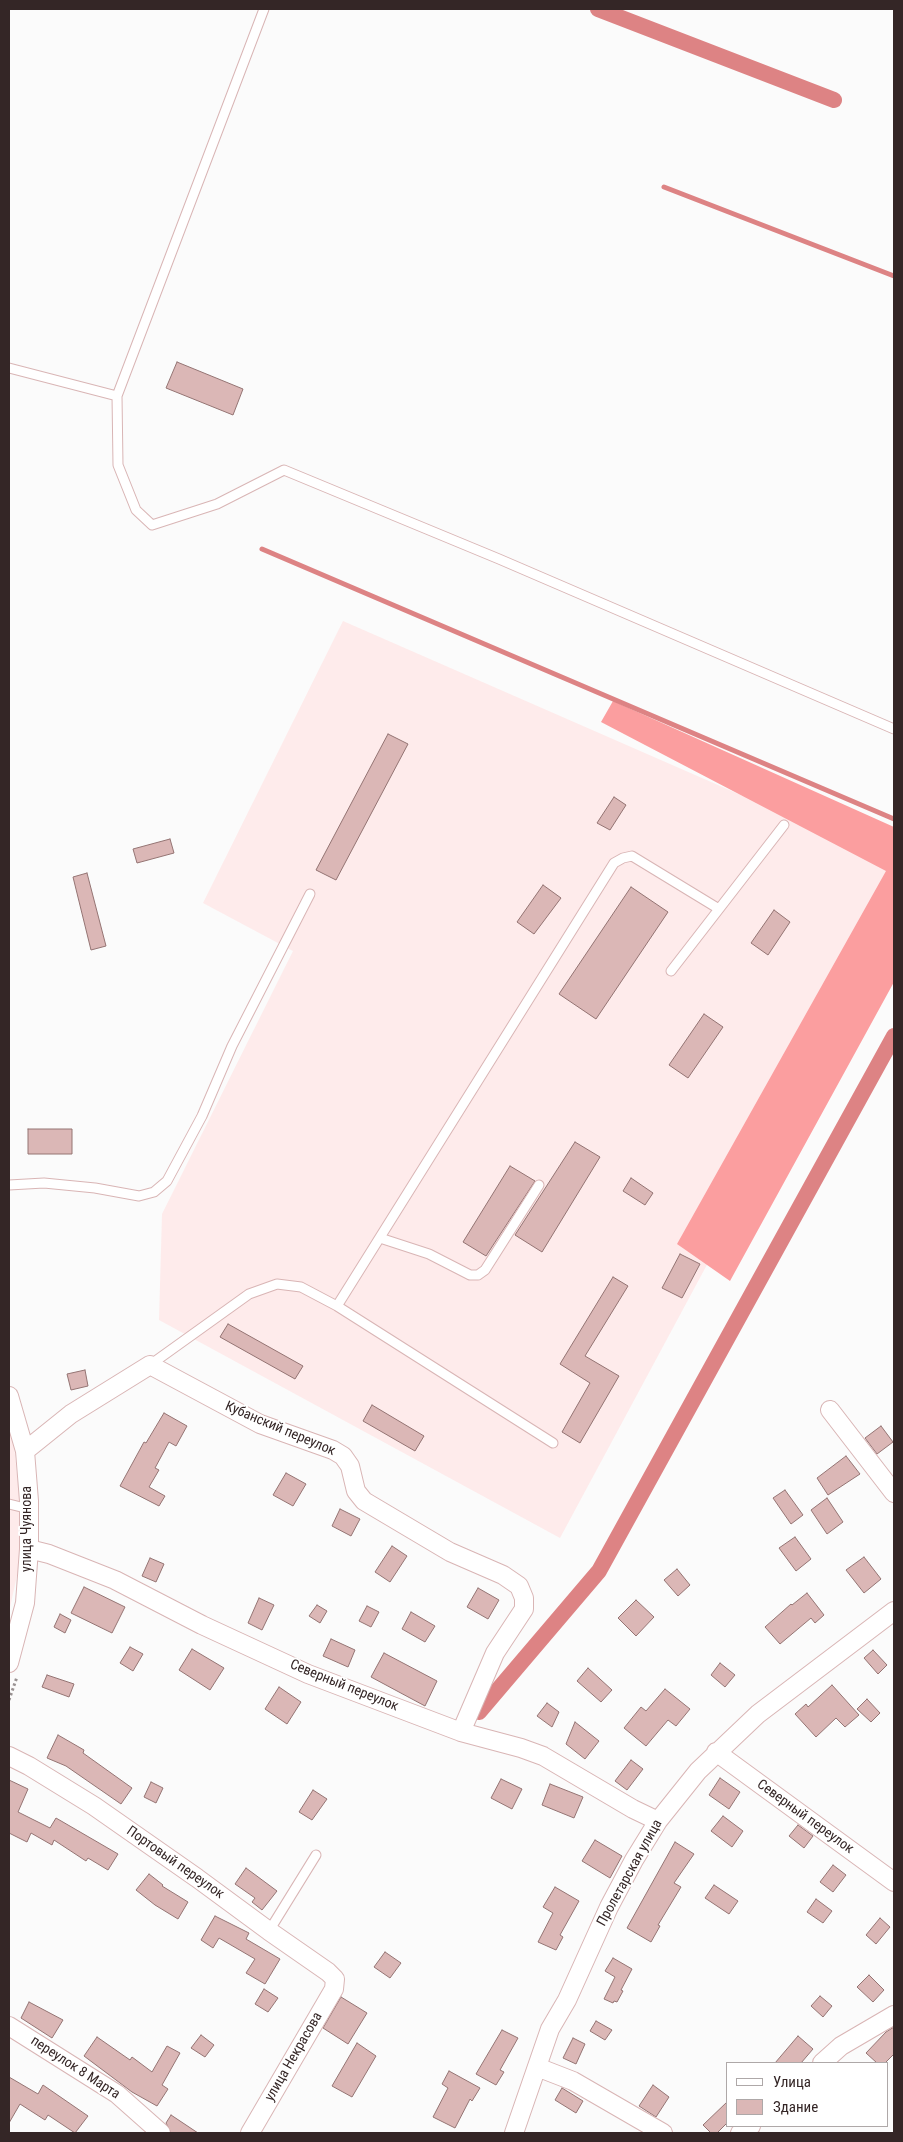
<!DOCTYPE html>
<html>
<head>
<meta charset="utf-8">
<style>
  body { margin:0 }
  #map { position:relative; width:903px; height:2142px; overflow:hidden; background:#fbfbfb; font-family:"Roboto Condensed",sans-serif }
  canvas { display:block }
  .frame { position:absolute; inset:0; border:10px solid #342626; pointer-events:none }
  .legend { position:absolute; left:726px; top:2062px; width:162px; height:65px; box-sizing:border-box; background:#fff; border:1px solid #aea8a8; margin:0; padding:6px 9px; list-style:none; font-size:15px; color:#342626 }
  .legend li { display:flex; align-items:center; gap:10px; height:25px }
  .legend b { width:25px; border:1px solid #aea8a8 }
</style>
</head>
<body>
<div id="map">
<canvas width="903" height="2142"></canvas>
<div class="frame"></div>
<ul class="legend">
<li><b style="height:6px;background:#fff"></b>Улица</li>
<li><b style="height:14px;background:#dbb7b6"></b>Здание</li>
</ul>
</div>
<script>
const ctx = document.querySelector('canvas').getContext('2d');
ctx.lineJoin = 'round';
function paint(path, color) { ctx.fillStyle = color; ctx.fill(path, 'evenodd'); }
const poly = rows => new Path2D(rows.map(r => 'M' + r).join(''));
function trace(path, color, width, dash) { ctx.strokeStyle = color; ctx.lineWidth = width; ctx.lineCap = dash ? 'butt' : 'round'; ctx.setLineDash(dash || []); ctx.stroke(path); }
function label(font, color, halo, rows, align = 'center') {
  ctx.font = font + ' "Roboto Condensed",sans-serif'; ctx.lineWidth = 4; ctx.setLineDash([]); ctx.textBaseline = 'middle'; ctx.strokeStyle = halo; ctx.fillStyle = color; for (const [text, x, y, turn = 0] of rows) {
    ctx.save(); ctx.translate(x, y); ctx.rotate((+turn || 0) * Math.PI / 180); ctx.textAlign = isNaN(turn) ? turn : align; if (halo) ctx.strokeText(text, 0, 0); ctx.fillText(text, 0, 0); ctx.restore();
  }
}
paint(poly([
  [343,621,894,862,894,917,560,1538,159,1320,162,1214,293,951,203,903],
  [9,1420,12,1427,22,1522,18,1571,9,1612]
]), '#feebeb');
paint(poly([
  [613,701,894,827,894,982,730,1281,677,1244,886,871,601,722]
]), '#fb9e9f');
trace(poly([
  [664,187,894,276],
  [262,549,894,819]
]), '#dd8384', 5);
trace(poly([
  [598,9,834,100],
  [479,1712,599,1571,894,1036]
]), '#dd8384', 16);
const building = poly([
  [177,362,243,389,233,415,166,388,177,362],
  [388,734,408,744,336,880,316,870,388,734],
  [614,797,626,805,610,830,597,823,614,797],
  [170,839,174,853,137,863,133,849,170,839],
  [87,873,106,946,91,950,73,877,87,873],
  [543,885,561,898,534,934,517,922,543,885],
  [631,887,668,912,596,1019,559,994,631,887],
  [774,910,790,922,768,955,751,943,774,910],
  [704,1014,723,1027,688,1078,669,1065,704,1014],
  [28,1129,72,1129,72,1154,28,1154,28,1129],
  [575,1142,600,1157,542,1252,515,1235,575,1142],
  [510,1166,535,1181,486,1256,463,1242,510,1166],
  [631,1178,653,1193,645,1205,623,1191,631,1178],
  [680,1254,700,1264,682,1298,662,1288,680,1254],
  [613,1277,628,1286,585,1356,619,1376,580,1443,562,1432,590,1383,560,1364,613,1277],
  [228,1324,303,1366,295,1379,220,1337,228,1324],
  [85,1370,88,1386,71,1390,67,1374,85,1370],
  [372,1405,424,1436,415,1451,363,1421,372,1405],
  [164,1413,187,1426,176,1446,169,1442,155,1468,159,1470,149,1487,165,1496,159,1506,120,1486,144,1442,146,1443,164,1413],
  [881,1426,893,1442,877,1454,865,1438,881,1426],
  [846,1456,860,1474,828,1495,817,1478,846,1456],
  [286,1473,306,1484,293,1506,273,1495,286,1473],
  [785,1490,803,1515,791,1524,773,1498,785,1490],
  [827,1498,843,1522,827,1534,811,1510,827,1498],
  [340,1509,360,1519,351,1536,332,1526,340,1509],
  [795,1537,811,1559,796,1571,779,1548,795,1537],
  [392,1546,407,1556,390,1582,375,1572,392,1546],
  [864,1557,881,1579,864,1593,846,1570,864,1557],
  [150,1558,164,1564,156,1582,142,1576,150,1558],
  [677,1569,690,1585,678,1596,664,1580,677,1569],
  [84,1587,125,1607,112,1633,71,1613,84,1587],
  [478,1588,499,1600,488,1619,467,1607,478,1588],
  [807,1593,824,1615,815,1623,811,1618,780,1644,765,1627,791,1604,792,1605,807,1593],
  [259,1598,274,1605,262,1630,248,1623,259,1598],
  [636,1600,654,1617,636,1636,618,1618,636,1600],
  [317,1605,327,1611,320,1623,309,1616,317,1605],
  [367,1606,379,1612,371,1627,359,1621,367,1606],
  [411,1612,435,1626,425,1642,402,1629,411,1612],
  [60,1614,71,1620,65,1633,54,1627,60,1614],
  [331,1639,355,1650,348,1667,323,1656,331,1639],
  [130,1647,143,1654,133,1671,120,1663,130,1647],
  [192,1649,224,1668,210,1690,179,1670,192,1649],
  [873,1650,887,1665,878,1674,864,1658,873,1650],
  [384,1653,437,1681,425,1706,371,1677,384,1653],
  [720,1663,735,1675,725,1687,711,1675,720,1663],
  [588,1668,612,1690,601,1702,577,1681,588,1668],
  [47,1675,74,1684,69,1697,42,1687,47,1675],
  [832,1685,859,1715,845,1727,836,1718,816,1737,795,1714,806,1704,808,1707,832,1685],
  [279,1687,301,1702,287,1724,265,1709,279,1687],
  [665,1689,690,1709,676,1726,668,1720,646,1746,624,1728,641,1707,646,1711,665,1689],
  [867,1699,880,1713,871,1722,857,1709,867,1699],
  [547,1703,559,1712,552,1727,537,1716,547,1703],
  [575,1722,599,1741,585,1759,566,1744,575,1722],
  [58,1735,84,1750,83,1753,132,1788,121,1804,66,1766,47,1758,58,1735],
  [631,1760,643,1769,627,1790,615,1781,631,1760],
  [720,1778,740,1792,729,1809,709,1795,720,1778],
  [501,1779,522,1789,512,1809,491,1798,501,1779],
  [9,1780,28,1789,18,1812,50,1828,56,1818,118,1854,108,1870,88,1858,86,1861,54,1840,52,1845,31,1833,27,1842,9,1833,9,1780],
  [151,1782,163,1788,156,1803,144,1797,151,1782],
  [550,1784,583,1797,574,1818,542,1805,550,1784],
  [313,1790,327,1799,312,1820,299,1812,313,1790],
  [723,1816,743,1831,732,1847,711,1831,723,1816],
  [798,1825,813,1836,804,1848,789,1836,798,1825],
  [595,1840,622,1856,610,1878,582,1861,595,1840],
  [675,1842,694,1854,674,1883,681,1887,658,1925,660,1926,651,1942,627,1928,675,1842],
  [833,1865,846,1875,833,1892,820,1882,833,1865],
  [246,1868,277,1891,262,1910,252,1902,255,1898,235,1884,246,1868],
  [149,1874,163,1885,162,1886,188,1902,178,1919,155,1905,136,1890,149,1874],
  [714,1885,738,1901,729,1914,705,1898,714,1885],
  [555,1887,579,1901,560,1935,563,1937,556,1950,538,1942,553,1913,543,1907,555,1887],
  [816,1899,832,1911,823,1923,807,1912,816,1899],
  [215,1916,249,1933,246,1939,280,1959,265,1984,246,1973,255,1959,219,1938,213,1948,201,1940,215,1916],
  [880,1918,890,1927,876,1944,866,1935,880,1918],
  [385,1952,401,1963,390,1978,374,1967,385,1952],
  [613,1958,632,1969,621,1990,623,1991,617,2002,614,2001,613,2003,604,1999,615,1977,605,1971,613,1958],
  [869,1975,884,1990,873,2002,857,1987,869,1975],
  [264,1989,278,1998,268,2012,255,2004,264,1989],
  [820,1996,832,2006,823,2017,811,2006,820,1996],
  [341,1997,367,2013,348,2044,323,2028,341,1997],
  [29,2002,63,2020,52,2038,21,2018,29,2002],
  [596,2021,612,2030,605,2040,590,2031,596,2021],
  [894,2027,894,2054,885,2063,877,2063,866,2053,886,2032,894,2027],
  [502,2030,518,2038,500,2070,504,2072,496,2085,476,2074,502,2030],
  [201,2035,214,2045,205,2057,191,2048,201,2035],
  [798,2036,813,2049,801,2063,775,2063,798,2036],
  [97,2037,130,2060,132,2057,152,2072,167,2046,180,2053,162,2085,168,2089,157,2106,132,2092,84,2056,97,2037],
  [573,2038,585,2044,576,2064,563,2058,573,2038],
  [357,2043,376,2056,352,2097,332,2086,357,2043],
  [449,2071,480,2088,472,2101,470,2099,455,2128,433,2117,448,2088,442,2084,449,2071],
  [9,2077,38,2094,43,2085,88,2116,75,2133,48,2115,45,2120,20,2104,9,2123,9,2077],
  [653,2085,669,2097,656,2117,639,2106,653,2085],
  [562,2088,583,2101,576,2113,555,2100,562,2088],
  [727,2102,727,2123,717,2133,711,2133,703,2125,727,2102],
  [171,2115,198,2133,171,2133,166,2123,171,2115]
]);
paint(building, '#dbb7b6');
trace(building, '#947473', 1);
const lane = poly([
  [264,9,117,396,118,465,136,510,152,525,217,504,284,470,499,559,894,729],
  [9,368,117,396],
  [671,971,719,909],
  [9,1185,44,1183,95,1188,139,1196,154,1192,167,1181,202,1116,232,1046,310,894],
  [380,1238,429,1254,470,1275,478,1275,485,1270,539,1185],
  [337,1306,614,863,623,858,632,856,719,909,784,825],
  [150,1365,249,1294,277,1284,301,1287,337,1306,553,1443],
  [9,1504,29,1509],
  [269,1931,316,1855]
]);
const street = poly([
  [9,1396,25,1451,29,1501,29,1549,25,1603,9,1663],
  [830,1410,894,1493],
  [25,1451,71,1414,150,1365,260,1424,333,1450,343,1456,350,1466,356,1491,364,1501,450,1552,503,1575,519,1586,524,1598,524,1609,495,1653,461,1732],
  [29,1549,49,1554,115,1580,202,1625,308,1674,461,1732,521,1748,543,1756,633,1809,658,1821],
  [716,1752,894,1882],
  [9,1756,29,1766,94,1806,197,1878,269,1931,328,1972,335,1979,334,1989,250,2133],
  [9,2026,117,2094,161,2133],
  [822,2063,841,2046,894,2015],
  [537,2067,573,2081,663,2133],
  [514,2133,550,2029,567,2000,609,1907,634,1860,658,1821,698,1771,758,1714,894,1611],
  [740,2133,751,2126]
]);
trace(lane, '#d9b5b5', 11);
trace(street, '#d9b5b5', 20);
trace(poly([
  [9,1700,17,1677]
]), '#989191', 3, [2.5, 2.5]);
trace(lane, '#fff', 9);
trace(street, '#fff', 18);
label('14px', '#342626', '#fff', [
  ["Кубанский переулок",280,1429,23],
  ["улица Чуянова",27,1529,-90],
  ["Северный переулок",344,1686,22],
  ["Северный переулок",805,1817,36],
  ["Портовый переулок",175,1863,35],
  ["Пролетарская улица",630,1873,-61],
  ["улица Некрасова",294,2057,-60],
  ["переулок 8 Марта",75,2068,33]
]);
</script>
</body>
</html>
